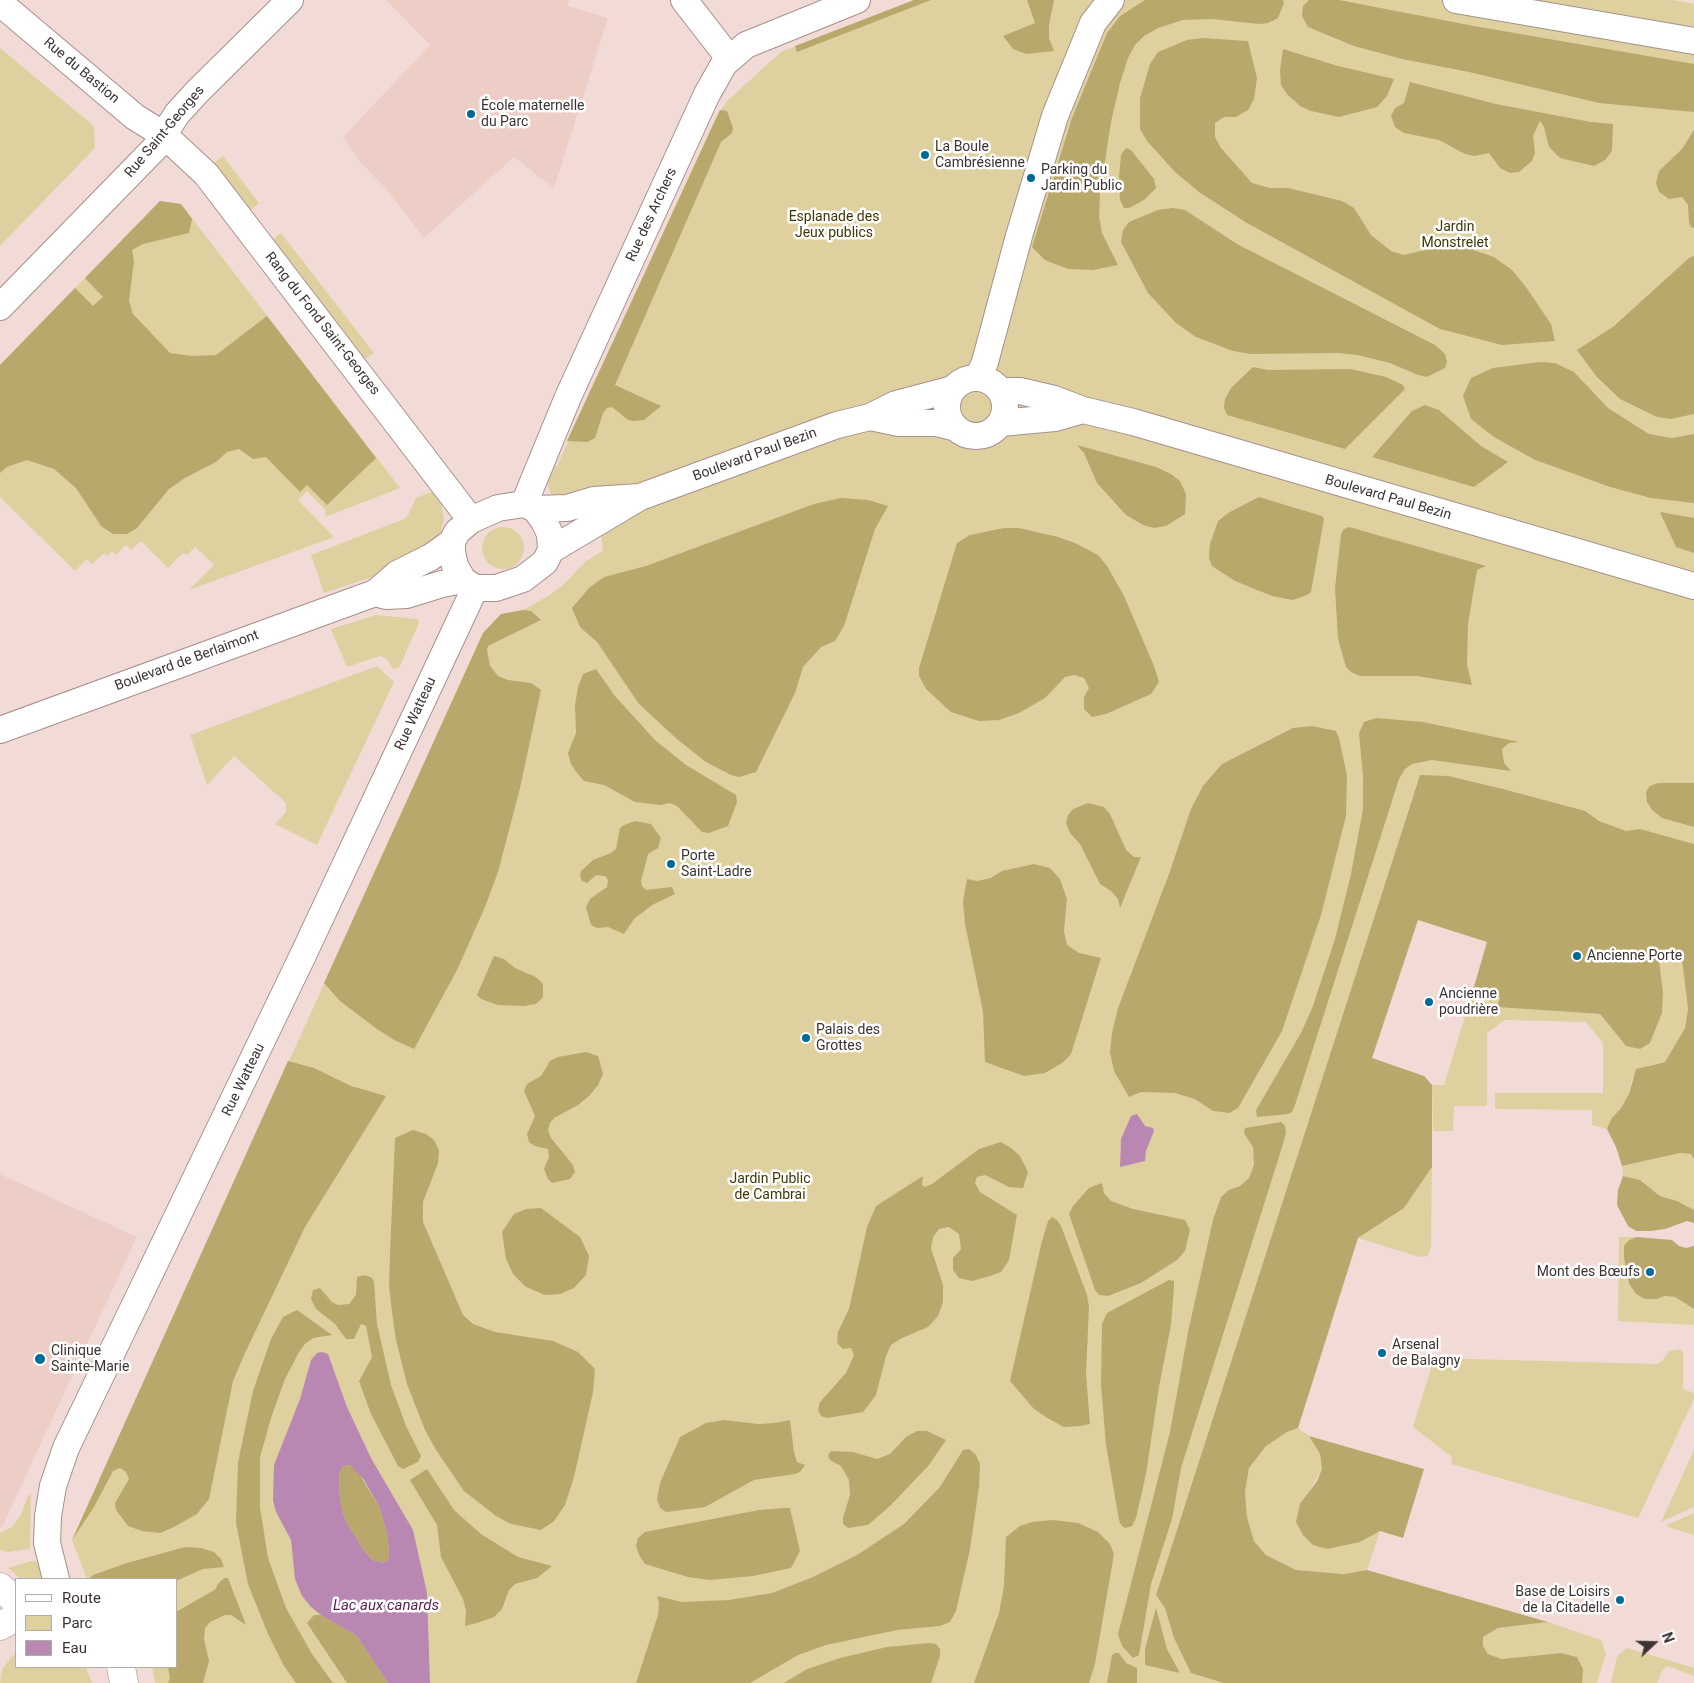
<!DOCTYPE html>
<html>
<head>
<meta charset="utf-8">
<style>
  body { margin:0 }
  #map { position:relative; width:1694px; height:1683px; overflow:hidden; background:#f2dbd6; font-family:Roboto,sans-serif }
  canvas { display:block }
  .legend { position:absolute; left:15px; top:1578px; width:162px; height:90px; box-sizing:border-box; background:#fff; border:1px solid #b1adad; margin:0; padding:6px 9px; list-style:none; font-size:15px; color:#3c3331 }
  .legend li { display:flex; align-items:center; gap:10px; height:25px }
  .legend b { width:25px; border:1px solid #b1adad }
  .north { position:absolute; left:1629px; top:1618px; width:50px; height:50px; -webkit-text-stroke:4px #fff; paint-order:stroke; rotate:69deg; font-size:14px; font-weight:700; line-height:20px; text-align:center; color:#3c3331 }
  .north::after { content:''; display:block; margin:auto; width:18px; height:22px; background:#3c3331; clip-path:polygon(50% 0,100% 100%,50% 72%,0 100%) }
</style>
</head>
<body>
<div id="map">
<canvas width="1694" height="1683"></canvas>
<ul class="legend">
<li><b style="height:6px;background:#fff"></b>Route</li>
<li><b style="height:14px;background:#dfd19f"></b>Parc</li>
<li><b style="height:14px;background:#b888b2"></b>Eau</li>
</ul>
<div class="north">N</div>
</div>
<script>
const ctx = document.querySelector('canvas').getContext('2d');
ctx.lineJoin = 'round';
function paint(path, color) { ctx.fillStyle = color; ctx.fill(path, 'evenodd'); }
const poly = rows => new Path2D(rows.map(r => 'M' + r).join(''));
function trace(path, color, width, dash) { ctx.strokeStyle = color; ctx.lineWidth = width; ctx.lineCap = dash ? 'butt' : 'round'; ctx.setLineDash(dash || []); ctx.stroke(path); }
function label(font, color, halo, rows, align = 'center') {
  ctx.font = font + ' Roboto,sans-serif'; ctx.lineWidth = 5; ctx.setLineDash([]); ctx.textBaseline = 'middle'; ctx.strokeStyle = halo; ctx.fillStyle = color; for (const [text, x, y, turn = 0] of rows) {
    ctx.save(); ctx.translate(x, y); ctx.rotate((+turn || 0) * Math.PI / 180); ctx.textAlign = isNaN(turn) ? turn : align; if (halo) ctx.strokeText(text, 0, 0); ctx.fillText(text, 0, 0); ctx.restore();
  }
}
paint(poly([
  [386,0,569,0,568,6,608,18,554,188,514,157,424,238,386,189,360,162,343,137,430,45],
  [0,1174,137,1237,2,1527,0,1527]
]), '#edcec7');
paint(poly([
  [914,0,1674,0,1694,4,1694,866,1420,775,1156,1595,1448,1683,155,1683,152,1667,176,1667,176,1579,87,1579,72,1540,483,633,501,614,523,610,548,596,563,585,586,561,603,551,601,533,554,498,549,490,547,481,551,464,557,466,715,119,727,101,781,52],
  [0,48,94,126,95,148,0,246],
  [223,156,259,203,251,210,214,163],
  [160,201,181,204,400,488,325,517,326,511,307,491,298,500,334,537,189,590,214,565,195,547,187,555,183,553,168,568,141,541,131,550,126,545,116,555,112,551,107,556,104,553,92,564,87,559,75,571,0,497,0,365],
  [281,233,374,353,365,359,273,239],
  [433,491,441,503,444,518,441,532,434,545,405,566,324,593,311,555,404,519,407,517,416,498],
  '482 548a21 21 0 1 1 42 0a21 21 0 1 1-42 0Z',
  [376,615,418,619,419,623,399,668,393,669,387,659,380,656,347,667,331,629],
  [377,666,394,682,317,845,275,824,286,812,286,803,234,756,207,785,190,735],
  [1669,954,1682,960,1688,1009,1685,1028,1665,1062,1649,1065,1632,1079,1629,1094,1621,1108,1611,1119,1607,1129,1592,1125,1592,1110,1495,1109,1495,1093,1603,1093,1603,1043,1586,1022,1505,1020,1487,1033,1487,1106,1454,1106,1453,1131,1433,1131,1432,1085,1444,1085,1473,990,1500,998,1497,1007,1600,1014,1626,1046,1650,1043,1662,1013,1663,993,1659,960],
  [1680,1153,1691,1154,1694,1159,1694,1210,1677,1201,1660,1196,1640,1180,1623,1176,1622,1166],
  [1432,1167,1431,1247,1428,1256,1419,1257,1358,1238,1404,1208],
  [1619,1237,1637,1237,1629,1240,1624,1258,1629,1285,1636,1294,1657,1299,1664,1296,1675,1297,1694,1309,1694,1325,1618,1321],
  [1680,1349,1683,1352,1683,1389,1694,1393,1694,1399,1638,1518,1451,1464,1452,1457,1413,1427,1434,1358,1657,1364,1662,1361,1669,1351],
  [1298,1428,1309,1436,1320,1454,1322,1469,1309,1491,1360,1542,1380,1531,1367,1570,1344,1574,1296,1570,1266,1555,1254,1541,1247,1517,1245,1492,1249,1468,1266,1446,1287,1432],
  [1694,1450,1694,1507,1661,1522],
  [31,1494,30,1549,8,1552,3,1551,0,1549,0,1533,12,1527,21,1514,28,1496],
  [1694,1513,1694,1535,1665,1526],
  [31,1561,42,1562,47,1579,21,1579,8,1568],
  [1548,1622,1601,1640,1606,1654,1597,1683,1582,1683,1581,1664,1576,1657,1561,1653,1502,1659,1488,1654,1483,1646,1483,1637,1498,1628],
  [1627,1648,1694,1668,1694,1676,1668,1666,1663,1669,1657,1683,1611,1683,1617,1656],
  [16,1652,16,1667,86,1667,92,1683,0,1683,2,1669]
]), '#dfd19f');
paint(poly([
  [914,0,931,0,797,52,795,46],
  [1027,0,1054,0,1049,25,1049,38,1054,51,1026,54,1013,49,1003,36,1035,23],
  [1145,0,1283,0,1284,3,1278,18,1268,23,1259,24,1212,19,1183,20,1158,28,1144,36,1135,45,1128,58,1120,83,1111,122,1100,194,1099,216,1102,233,1118,265,1093,270,1068,269,1045,260,1032,247,1072,118,1107,33,1120,16],
  [1309,0,1339,0,1474,26,1694,64,1694,112,1599,103,1469,72,1402,59,1354,46,1308,27,1302,16,1303,6],
  [1202,38,1248,41,1257,78,1254,99,1248,110,1236,117,1224,117,1215,123,1215,137,1221,148,1252,183,1270,188,1288,188,1342,201,1354,208,1371,235,1391,251,1404,255,1438,247,1453,246,1468,248,1494,257,1512,270,1526,287,1551,324,1555,341,1502,345,1440,329,1247,223,1199,192,1175,172,1147,141,1140,129,1140,98,1150,64,1158,52,1187,40],
  [1283,49,1338,66,1394,79,1387,96,1377,107,1339,117,1311,111,1300,106,1287,94,1281,85,1280,70],
  [1410,82,1496,104,1591,122,1613,124,1612,151,1605,160,1594,166,1560,158,1549,147,1544,127,1540,121,1533,136,1535,153,1532,161,1519,172,1510,173,1500,168,1489,153,1474,156,1465,154,1439,140,1404,133,1395,127,1391,116,1395,108,1404,103],
  [720,110,727,111,733,128,732,133,721,142,615,385,661,406,644,420,634,421,628,420,612,407,607,408,603,413,595,438,587,442,567,441],
  [1694,130,1694,228,1691,227,1689,223,1688,205,1682,197,1669,199,1659,192,1656,183,1659,171,1682,149],
  [1126,148,1131,150,1154,179,1156,188,1144,200,1129,208,1124,208,1120,200,1119,178,1121,155],
  [160,201,181,204,192,219,189,233,143,244,132,250,134,261,129,301,133,314,170,353,192,356,216,355,267,316,376,458,327,505,307,485,300,492,266,457,253,459,239,449,227,452,216,462,185,478,169,489,137,528,127,534,113,534,101,526,76,488,54,469,27,460,7,467,0,473,0,365,75,288,93,306,103,297,85,278],
  [1173,208,1185,210,1237,244,1435,345,1445,354,1447,362,1445,368,1427,377,1418,375,1390,363,1357,355,1339,353,1251,354,1233,351,1196,337,1176,323,1148,293,1121,242,1123,230,1129,222,1158,210],
  [1694,256,1694,414,1671,419,1657,417,1620,399,1596,376,1577,350,1614,326,1689,258],
  [1540,362,1555,363,1574,372,1608,408,1649,434,1672,438,1694,434,1694,503,1651,498,1610,487,1555,467,1535,460,1494,437,1471,419,1463,396,1471,378,1493,368],
  [1253,367,1268,370,1350,369,1386,377,1403,385,1405,389,1345,449,1227,415,1224,408,1225,399,1231,388],
  [1425,405,1439,410,1481,446,1508,462,1474,487,1372,457,1412,411],
  [1077,445,1156,467,1171,474,1180,481,1186,494,1185,514,1166,526,1154,528,1143,525,1126,515,1097,483,1084,453],
  [1259,497,1322,516,1324,519,1311,592,1307,595,1293,600,1272,596,1235,581,1212,566,1209,558,1210,544,1218,521,1228,513],
  [841,498,868,500,888,506,875,529,844,626,835,641,821,647,803,667,795,693,756,772,739,777,731,775,706,762,678,740,639,704,597,642,580,627,572,608,589,588,604,577,646,566,814,504],
  [1660,512,1694,518,1694,553,1676,547],
  [1349,527,1486,566,1477,570,1468,624,1467,665,1472,685,1417,676,1360,676,1351,672,1346,667,1338,639,1335,588,1341,534,1344,529],
  [1004,528,1019,528,1058,537,1075,543,1098,555,1107,566,1124,596,1154,666,1159,682,1151,694,1106,714,1092,717,1084,709,1084,697,1089,688,1084,678,1074,675,1065,677,1045,698,1019,713,999,720,979,721,951,712,926,689,919,676,919,668,957,543,970,535],
  [523,610,531,611,541,620,492,644,488,646,487,650,490,666,498,676,508,680,531,683,541,690,520,788,498,872,485,907,457,970,414,1049,394,1040,377,1029,340,1001,324,983,483,633,501,614],
  [596,669,615,696,655,740,686,765,736,795,737,802,728,826,709,833,702,832,677,806,670,803,660,805,635,802,604,785,584,781,577,773,571,764,568,753,576,733,575,705,578,687,583,674],
  [1376,718,1423,722,1519,742,1509,743,1502,749,1504,763,1511,771,1432,760,1412,764,1405,769,1399,779,1295,1105,1292,1112,1288,1114,1257,1117,1256,1110,1301,1033,1313,1006,1335,939,1351,874,1363,809,1363,777,1359,733,1364,722],
  [1312,726,1336,731,1339,738,1347,776,1346,816,1321,915,1282,1031,1238,1108,1229,1113,1213,1111,1195,1099,1175,1093,1141,1092,1129,1097,1114,1071,1110,1052,1112,1033,1118,1008,1169,874,1191,809,1203,786,1222,764,1293,728],
  [1420,775,1448,776,1503,789,1585,811,1599,821,1626,831,1640,829,1694,844,1694,1159,1691,1154,1680,1153,1622,1166,1616,1147,1607,1129,1611,1119,1621,1108,1629,1094,1636,1069,1665,1062,1685,1028,1688,1009,1682,960,1669,955,1659,960,1663,993,1662,1013,1650,1043,1640,1049,1626,1046,1600,1014,1497,1007,1500,998,1473,990,1487,942,1418,920,1372,1058,1424,1076,1432,1085,1432,1167,1404,1208,1358,1238,1298,1428,1287,1432,1266,1446,1249,1468,1245,1492,1247,1517,1254,1541,1266,1555,1296,1570,1344,1574,1367,1570,1548,1622,1498,1628,1483,1637,1483,1646,1488,1654,1502,1659,1561,1653,1577,1657,1583,1669,1582,1683,1224,1683,1191,1673,1174,1638,1165,1608,1156,1595],
  [1658,783,1694,783,1694,827,1662,818,1652,810,1647,802,1646,792,1650,786],
  [1088,803,1104,807,1110,814,1126,850,1134,857,1141,857,1120,908,1118,899,1111,891,1100,884,1080,844,1070,833,1066,823,1068,815,1073,809],
  [635,821,651,824,661,838,658,848,648,854,641,881,642,886,646,890,672,887,675,894,652,905,634,919,624,934,608,927,597,928,591,925,586,907,590,899,607,887,608,880,605,876,596,875,587,883,582,881,580,876,581,871,593,860,611,853,616,849,620,828,624,825],
  [1034,864,1050,868,1060,879,1067,899,1064,931,1067,945,1079,953,1101,958,1071,1054,1062,1063,1045,1073,1024,1076,985,1062,983,1012,965,924,963,901,967,879,977,881,991,878,1002,871],
  [494,956,504,959,515,968,536,977,543,984,543,997,536,1004,524,1006,498,1005,481,999,477,995],
  [586,1052,598,1056,603,1074,598,1085,589,1096,578,1105,554,1118,550,1123,548,1130,551,1138,573,1165,575,1172,570,1179,552,1183,548,1179,544,1169,549,1157,548,1149,535,1146,529,1142,527,1134,535,1116,524,1091,527,1084,541,1076,550,1061,558,1057],
  [288,1061,314,1068,351,1086,386,1096,305,1227,245,1353,233,1381,209,1499,197,1514,174,1527,160,1533,142,1531,128,1526,116,1510,115,1503,129,1479,126,1472,120,1468,113,1471,94,1507,72,1540],
  [1281,1122,1285,1126,1286,1133,1283,1144,1181,1468,1172,1519,1151,1584,1139,1655,1133,1658,1122,1646,1118,1634,1170,1432,1188,1332,1213,1220,1221,1197,1229,1190,1240,1186,1249,1178,1254,1165,1253,1147,1244,1133,1245,1128],
  [413,1130,426,1134,434,1140,439,1150,438,1163,423,1202,423,1222,463,1315,473,1324,495,1332,553,1341,578,1352,595,1369,593,1392,574,1477,565,1505,554,1521,541,1530,511,1524,496,1516,464,1491,436,1450,425,1430,407,1384,396,1340,392,1312,389,1286,390,1253,395,1138],
  [1001,1142,1011,1148,1020,1156,1028,1172,1023,1188,1009,1187,985,1175,977,1177,975,1183,980,1192,1017,1215,1009,1260,1001,1272,990,1276,972,1281,959,1278,953,1270,953,1258,961,1249,959,1234,949,1227,939,1229,933,1237,931,1248,943,1285,943,1302,938,1316,928,1327,900,1339,891,1345,886,1356,876,1395,863,1412,827,1418,821,1416,818,1410,820,1402,846,1373,854,1355,851,1348,843,1349,837,1343,838,1332,849,1309,867,1227,876,1206,923,1176,922,1185,925,1187,932,1184,979,1149],
  [1623,1176,1640,1180,1660,1196,1677,1201,1694,1210,1694,1223,1687,1221,1665,1229,1651,1231,1636,1231,1628,1226,1617,1205,1618,1190],
  [1102,1183,1104,1193,1111,1201,1133,1209,1185,1220,1190,1230,1185,1251,1177,1260,1141,1283,1108,1296,1099,1295,1095,1290,1069,1214,1073,1206,1089,1188],
  [541,1208,580,1237,589,1256,586,1275,574,1288,560,1294,545,1295,526,1287,513,1274,506,1259,502,1232,514,1214,526,1209],
  [1052,1217,1057,1220,1061,1226,1087,1295,1089,1307,1086,1374,1090,1424,1080,1426,1064,1427,1049,1419,1034,1409,1010,1381,1042,1241,1048,1221],
  [1637,1237,1672,1240,1679,1246,1686,1248,1694,1246,1694,1309,1675,1297,1664,1296,1657,1299,1645,1299,1636,1294,1629,1284,1624,1258,1624,1246,1629,1240],
  [365,1275,372,1278,374,1282,377,1324,391,1385,406,1426,421,1456,418,1462,403,1469,398,1466,371,1414,359,1381,372,1357,366,1326,361,1324,354,1339,346,1339,335,1324,316,1309,311,1299,313,1290,320,1288,332,1302,338,1305,349,1304,356,1295,357,1277],
  [1169,1280,1174,1281,1174,1286,1171,1325,1159,1387,1146,1474,1136,1518,1132,1526,1125,1528,1121,1525,1119,1520,1106,1445,1101,1385,1102,1324,1107,1313],
  [297,1310,332,1335,313,1338,305,1344,299,1352,285,1379,272,1415,260,1457,260,1507,268,1558,286,1608,312,1654,333,1683,296,1683,284,1666,268,1634,248,1584,236,1523,238,1462,253,1391,271,1339,283,1317],
  [724,1420,758,1424,775,1423,790,1420,794,1452,797,1462,805,1465,800,1472,795,1474,754,1480,705,1507,666,1512,660,1508,657,1499,660,1483,680,1437,706,1423],
  [917,1431,927,1431,946,1440,929,1465,891,1505,868,1525,848,1528,843,1524,843,1518,850,1495,849,1480,841,1466,830,1460,828,1455,831,1451,853,1452,877,1459,890,1454,906,1437],
  [1309,1436,1424,1469,1403,1538,1380,1531,1360,1542,1327,1549,1313,1545,1303,1535,1296,1522,1300,1504,1317,1481,1322,1469,1320,1454],
  [969,1449,976,1455,980,1464,979,1487,970,1549,956,1611,950,1622,940,1626,897,1630,826,1645,798,1655,750,1683,636,1683,658,1615,659,1603,657,1596,682,1602,729,1600,772,1593,813,1577,857,1555,904,1524,940,1487,963,1450],
  [350,1465,356,1469,380,1508,387,1533,389,1552,389,1559,384,1563,373,1560,365,1552,345,1520,340,1501,339,1474,343,1466],
  [427,1469,454,1510,481,1534,518,1557,552,1566,537,1578,515,1584,509,1590,502,1609,494,1617,480,1622,465,1626,466,1611,463,1599,441,1557,437,1525,410,1480],
  [784,1508,790,1508,800,1551,791,1568,753,1576,710,1580,688,1577,645,1564,639,1555,636,1546,638,1538,645,1532,759,1510],
  [1053,1520,1078,1523,1098,1532,1110,1544,1114,1554,1095,1664,1089,1683,974,1683,999,1613,1004,1586,1006,1537,1020,1526,1032,1522],
  [185,1547,201,1548,214,1552,221,1559,224,1567,203,1569,176,1581,176,1579,89,1579,93,1575,127,1563],
  [224,1578,228,1578,246,1625,231,1615,225,1615,210,1622,205,1628,204,1639,209,1661,203,1683,168,1683,170,1678,168,1667,176,1667,176,1612,216,1589,217,1585],
  [1156,1608,1167,1649,1180,1673,1145,1665,1145,1649],
  [314,1615,321,1615,357,1636,388,1683,347,1683,307,1623],
  [929,1643,936,1644,940,1649,940,1656,931,1683,784,1683,807,1669,840,1658,887,1647],
  [1115,1653,1119,1653,1126,1663,1137,1668,1137,1683,1107,1683,1112,1655]
]), '#b9a86b');
paint(poly([
  [1137,1114,1145,1126,1153,1128,1154,1131,1146,1151,1145,1161,1120,1167,1121,1139,1131,1116],
  [322,1352,328,1354,347,1407,371,1458,413,1530,427,1593,430,1683,388,1683,357,1636,321,1615,311,1607,302,1596,295,1579,291,1540,276,1512,273,1500,274,1465,300,1399,311,1360,317,1353],
  [350,1465,364,1480,380,1508,387,1533,389,1552,389,1559,384,1563,373,1560,365,1552,345,1520,340,1501,339,1474,343,1466]
]), '#b888b2');
const street = poly([
  [684,0,729,58],
  [1456,0,1694,41],
  [0,3,135,117,164,135,206,174,471,520],
  [0,307,155,148,177,114,197,92,290,0],
  [978,378,985,362,1019,236,1055,116,1093,23,1111,0],
  '947 407a29 29 0 1 1 58 0a29 29 0 1 1-58 0Z',
  [1000,391,1020,391,1054,399,1083,410,1133,422,1694,586],
  [870,417,896,404,953,389],
  [1000,423,1055,418,1083,410],
  [524,504,568,397,707,94,724,64,746,45,857,0],
  [524,504,535,509,544,521,550,534,551,550,545,562,523,579,496,588,475,588,463,580,455,566,452,552,452,542,457,532,471,520,498,508,524,504],
  [535,509,567,508,594,500,639,497],
  [551,550,640,497,837,425,870,417,899,423,936,423,956,428],
  [375,593,386,596,406,595,442,584,463,580],
  [0,730,375,593,397,574,431,557,452,542],
  [56,1579,47,1543,48,1516,53,1486,66,1448,304,953,475,588]
]);
const secondary = poly([
  [0,1587,16,1601],
  [0,1626,16,1617],
  [121,1667,124,1683]
]);
trace(street, '#a5908b', 28);
trace(secondary, '#a5908b', 29);
trace(street, '#fff', 26);
trace(secondary, '#fff', 28);
for (const [x, y, r, color] of [
  [471,114,5,"#006a97"],
  [925,155,5,"#006a97"],
  [1031,178,5,"#006a97"],
  [671,864,5,"#006a97"],
  [1577,956,5,"#006a97"],
  [1429,1002,5,"#006a97"],
  [806,1038,5,"#006a97"],
  [1650,1272,5,"#006a97"],
  [1382,1353,5,"#006a97"],
  [40,1359,6,"#006a97"],
  [1620,1600,5,"#006a97"]
]) { const dot = new Path2D(); dot.arc(x, y, r, 0, 2 * Math.PI); ctx.fillStyle = color; ctx.fill(dot); trace(dot, '#fff', 2); }
label('14px', '#3c3331', '#fff', [
  ["Rue du Bastion",81,71,40],
  ["Rue Saint-Georges",165,132,-50],
  ["Rue des Archers",652,215,-65],
  ["Rang du Fond Saint-Georges",322,324,52],
  ["Boulevard Paul Bezin",755,455,-20],
  ["Boulevard Paul Bezin",1388,498,16],
  ["Boulevard de Berlaimont",187,661,-20],
  ["Rue Watteau",416,714,-65],
  ["Rue Watteau",244,1080,-64]
]);
label('14px', '#3c3331', '#fff', [
  ["École maternelle",481,106],
  ["du Parc",481,122],
  ["La Boule",935,147],
  ["Cambrésienne",935,163],
  ["Parking du",1041,170],
  ["Jardin Public",1041,186],
  ["Porte",681,856],
  ["Saint-Ladre",681,872],
  ["Ancienne Porte",1587,956],
  ["Ancienne",1439,994],
  ["poudrière",1439,1010],
  ["Palais des",816,1030],
  ["Grottes",816,1046],
  ["Mont des Bœufs",1640,1272,"right"],
  ["Arsenal",1392,1345],
  ["de Balagny",1392,1361],
  ["Clinique",51,1351],
  ["Sainte-Marie",51,1367],
  ["Base de Loisirs",1610,1592,"right"],
  ["de la Citadelle",1610,1608,"right"]
], 'left');
label('14px', '#423602', '#fff', [
  ["Esplanade des",834,217],
  ["Jeux publics",834,233],
  ["Jardin",1455,227],
  ["Monstrelet",1455,243],
  ["Jardin Public",770,1179],
  ["de Cambrai",770,1195]
]);
label('italic 15px', '#581e54', '#fff', [
  ["Lac aux canards",386,1606]
]);
</script>
</body>
</html>
